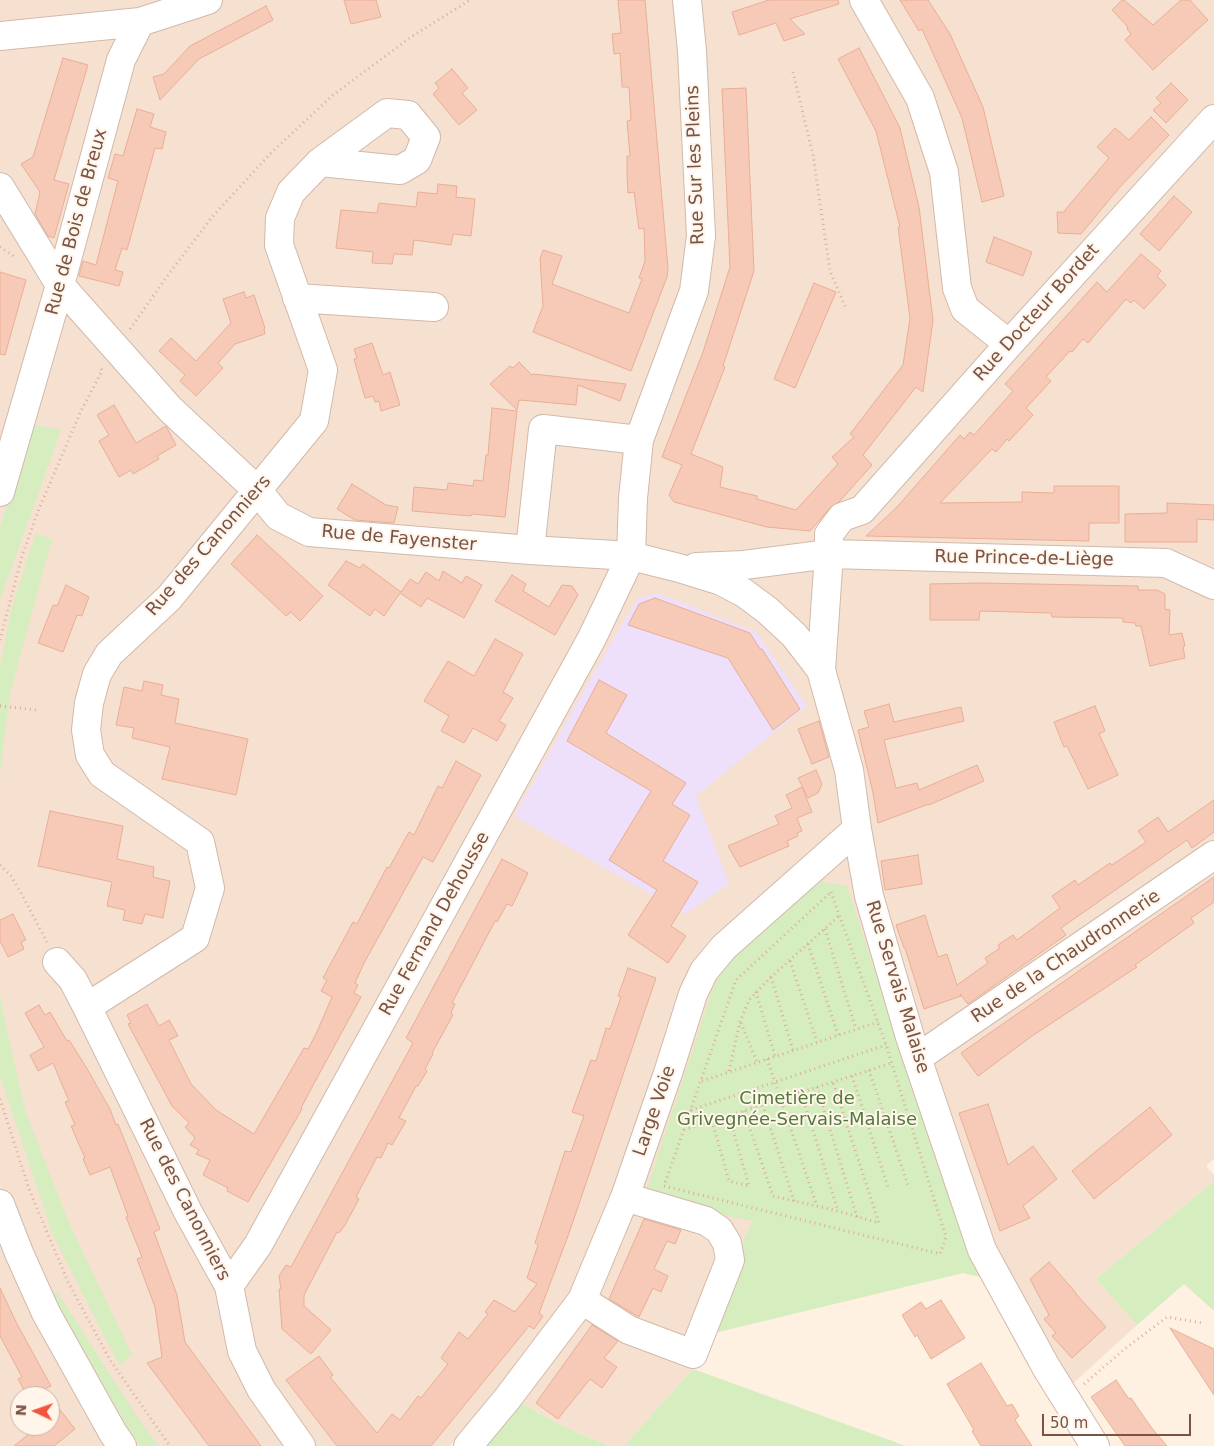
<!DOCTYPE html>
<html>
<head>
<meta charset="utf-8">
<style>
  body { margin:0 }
  #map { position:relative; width:1214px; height:1446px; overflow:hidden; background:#fef1e2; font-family:"DejaVu Sans",sans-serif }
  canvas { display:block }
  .north { position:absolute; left:10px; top:1386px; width:50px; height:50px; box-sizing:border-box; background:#fff5ea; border:1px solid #c9b4a8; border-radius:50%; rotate:273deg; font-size:14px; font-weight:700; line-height:20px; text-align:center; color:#785346 }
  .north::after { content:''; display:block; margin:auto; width:18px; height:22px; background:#f2553d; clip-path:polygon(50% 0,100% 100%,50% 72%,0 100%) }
  .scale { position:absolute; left:1042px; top:1414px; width:149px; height:22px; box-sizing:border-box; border:2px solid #785346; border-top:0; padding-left:6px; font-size:15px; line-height:18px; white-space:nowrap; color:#785346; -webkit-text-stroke:4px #fff5ea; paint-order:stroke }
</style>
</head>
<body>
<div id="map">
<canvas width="1214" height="1446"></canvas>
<div class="north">N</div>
<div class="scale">50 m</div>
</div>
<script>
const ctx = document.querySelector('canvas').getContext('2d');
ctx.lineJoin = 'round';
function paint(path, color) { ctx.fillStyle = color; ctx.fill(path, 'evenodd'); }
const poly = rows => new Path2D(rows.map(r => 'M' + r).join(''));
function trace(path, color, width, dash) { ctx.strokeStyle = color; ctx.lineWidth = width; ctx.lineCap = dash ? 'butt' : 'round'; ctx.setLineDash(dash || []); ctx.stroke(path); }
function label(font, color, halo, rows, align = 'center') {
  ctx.font = font + ' "DejaVu Sans",sans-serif'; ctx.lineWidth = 4; ctx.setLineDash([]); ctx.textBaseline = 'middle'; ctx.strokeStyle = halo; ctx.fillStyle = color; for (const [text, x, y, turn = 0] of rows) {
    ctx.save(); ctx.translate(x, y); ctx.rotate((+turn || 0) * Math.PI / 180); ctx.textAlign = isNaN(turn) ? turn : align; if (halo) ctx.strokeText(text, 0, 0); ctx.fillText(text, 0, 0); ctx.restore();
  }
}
paint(poly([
  [0,0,1214,0,1214,1159,1206,1166,1214,1175,1214,1181,1096,1279,1137,1325,1066,1390,980,1277,753,1221,693,1369,624,1446,609,1446,571,1430,520,1403,499,1389,450,1446,0,1446],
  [20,1396,50,1396,50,1426,20,1426]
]), '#f6e1d0');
paint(poly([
  [657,593,756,632,807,706,696,796,729,884,685,914,514,816,592,676,637,599]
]), '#eedffa');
paint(poly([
  [35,425,61,430,0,600,0,526],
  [36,533,52,539,10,694,0,773,0,666,11,610],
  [817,881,847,886,898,1041,980,1277,963,1273,706,1335,752,1221,644,1197,711,994,716,981,732,960],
  [0,991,1,1003,25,1110,69,1223,132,1355,119,1365,53,1235,0,1076],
  [1214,1181,1214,1311,1184,1284,1137,1325,1096,1279],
  [57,1292,144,1427,159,1446,141,1446,129,1430,52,1295],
  [693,1369,906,1446,624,1446],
  [520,1403,571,1430,609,1446,485,1446]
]), '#d6edbf');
const building = poly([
  [344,0,376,0,381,17,351,24,344,0],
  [618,0,645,0,668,269,667,277,631,371,533,332,543,306,540,259,543,250,562,256,552,284,629,313,642,279,639,278,645,261,644,228,639,229,634,192,628,193,627,175,627,156,630,156,627,121,631,120,629,87,622,87,620,53,614,54,612,34,621,33,618,0],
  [769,0,838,0,839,4,790,19,805,34,784,41,776,23,739,35,732,12,769,0],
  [900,0,928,0,950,34,983,107,1004,196,982,202,962,118,922,29,919,31,900,0],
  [1122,0,1124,0,1153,25,1181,0,1190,0,1208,20,1153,70,1125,40,1131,34,1127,29,1128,27,1112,10,1122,0],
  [266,6,273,20,199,59,160,100,153,77,164,74,190,46,266,6],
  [859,48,900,128,919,207,933,320,923,392,916,387,863,455,872,465,839,502,830,508,810,531,767,527,674,502,669,495,682,465,662,457,703,352,730,267,722,89,746,88,754,271,723,366,725,367,691,454,723,467,720,487,757,496,757,499,796,510,838,464,832,457,854,437,850,434,903,365,910,318,898,227,900,227,876,131,838,59,859,48],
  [63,58,88,65,54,180,69,184,54,238,48,236,35,214,40,192,21,164,33,157,63,58],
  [452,69,468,88,462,93,477,110,459,125,433,94,439,88,435,83,452,69],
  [1171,83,1188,100,1166,123,1153,110,1161,103,1156,98,1171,83],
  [137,109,154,114,150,127,166,132,162,149,155,148,127,250,122,248,115,270,123,272,119,286,79,276,83,261,96,265,118,181,108,178,115,154,123,156,137,109],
  [1151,117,1169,135,1119,188,1081,234,1058,233,1057,212,1065,212,1065,210,1109,158,1097,147,1115,128,1129,140,1151,117],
  [438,184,457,186,456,197,475,199,471,236,453,234,451,245,414,240,412,255,394,254,392,264,372,263,373,252,336,248,341,210,377,213,379,203,416,207,418,192,437,194,438,184],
  [1174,196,1192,212,1159,251,1140,234,1174,196],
  [994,237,1032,252,1023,276,986,262,994,237],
  [1141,254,1161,271,1157,276,1166,285,1144,309,1134,300,1131,303,1126,299,1088,343,1083,339,1072,352,1070,351,1046,377,1051,381,1026,408,1033,415,1009,441,1007,439,996,452,992,449,940,503,1022,502,1022,492,1054,493,1054,486,1119,486,1119,523,1089,523,1089,541,866,536,897,507,960,435,964,439,970,432,974,435,1013,391,1005,384,1097,282,1107,292,1141,254],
  [0,272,26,280,5,355,0,354,0,272],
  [814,283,836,292,795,388,774,379,814,283],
  [244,292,246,298,254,295,265,328,264,329,265,334,235,344,218,363,223,368,196,396,180,381,185,375,159,351,171,338,196,361,231,323,223,299,244,292],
  [372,343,383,375,390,372,400,405,381,411,379,401,375,402,373,396,365,398,354,359,357,358,354,349,372,343],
  [519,362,532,375,533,374,626,384,620,401,578,385,576,405,519,400,517,410,490,384,510,366,513,368,519,362],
  [114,405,136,443,166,426,176,445,157,456,159,459,133,474,131,470,119,477,99,441,109,435,97,415,114,405],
  [492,408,517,411,505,517,472,514,471,516,412,511,414,487,447,490,448,483,473,486,474,480,483,481,486,455,488,455,492,408],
  [352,484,386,505,398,507,394,523,355,520,337,509,352,484],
  [1167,503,1214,505,1214,520,1197,519,1197,542,1125,542,1125,514,1167,513,1167,503],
  [257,535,323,596,300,621,291,612,286,616,231,564,257,535],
  [346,561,360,568,363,564,401,592,410,579,418,584,426,572,439,581,443,571,462,583,466,576,482,585,464,618,427,598,421,607,400,593,384,616,375,609,370,616,328,585,346,561],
  [512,575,526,584,523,591,549,607,562,585,572,586,578,595,555,635,495,601,512,575],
  [980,583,1138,586,1138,590,1157,590,1165,594,1165,609,1170,610,1169,635,1182,633,1185,646,1183,647,1185,658,1150,666,1141,626,1136,626,1135,623,1123,622,1123,618,1052,617,1051,613,980,611,979,620,930,620,930,584,980,583],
  [66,585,89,597,82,616,77,615,63,652,38,643,53,605,57,606,66,585],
  [655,598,750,633,760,649,762,649,800,709,773,730,728,658,628,625,639,604,655,598],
  [495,639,523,654,503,692,513,698,499,721,506,725,497,741,473,728,464,743,441,731,449,716,424,701,448,661,474,676,495,639],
  [599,680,627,695,606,733,686,783,672,804,690,815,663,861,698,882,671,926,686,936,668,963,628,935,657,890,609,860,651,791,567,741,599,680],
  [144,681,163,685,161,695,179,699,175,723,248,739,236,795,162,779,170,747,132,738,134,728,116,725,124,687,142,691,144,681],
  [889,704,894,722,961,707,964,721,884,740,896,788,917,783,919,790,977,765,984,781,929,805,929,804,878,823,873,793,858,730,869,727,864,711,889,704],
  [1095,706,1105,731,1099,734,1118,775,1088,789,1067,746,1064,747,1054,722,1095,706],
  [819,721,829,757,812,764,798,729,819,721],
  [456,761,481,775,433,862,423,857,364,963,355,983,358,985,354,993,361,997,311,1089,301,1108,302,1109,248,1202,227,1191,228,1188,203,1175,210,1160,196,1154,199,1150,190,1145,195,1138,185,1127,189,1123,172,1106,128,1024,131,1023,127,1015,147,1004,159,1026,169,1020,178,1036,169,1040,191,1084,216,1110,254,1134,304,1048,308,1049,316,1034,332,997,321,991,327,980,323,978,353,922,357,924,387,867,389,868,409,832,414,835,438,786,442,788,456,761],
  [816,770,822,784,818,793,808,798,798,778,816,770],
  [802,787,812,812,797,818,802,831,797,833,798,836,787,841,789,846,740,867,728,846,779,824,775,816,792,808,786,795,802,787],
  [1214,800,1214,832,1192,848,1187,840,1061,928,1066,935,968,1004,960,994,961,996,924,1009,905,948,904,948,896,925,925,915,938,957,947,954,957,985,988,963,985,958,1000,948,998,945,1013,935,1017,940,1060,908,1052,896,1075,880,1078,885,1110,863,1112,865,1146,842,1138,831,1158,817,1168,832,1214,800],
  [50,811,123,826,117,859,154,867,153,877,170,881,163,918,145,914,142,924,123,920,125,910,107,906,112,882,38,866,50,811],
  [918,855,922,884,885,890,881,861,918,855],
  [502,859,528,873,512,906,507,904,497,922,495,921,452,1003,455,1004,451,1013,453,1015,432,1053,433,1054,425,1069,427,1071,418,1086,416,1086,399,1118,406,1121,392,1145,388,1143,381,1158,377,1157,356,1197,359,1199,345,1225,339,1233,337,1232,304,1295,304,1306,331,1330,311,1354,282,1329,279,1289,281,1289,279,1276,286,1265,291,1267,413,1043,406,1038,502,859],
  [1214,877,1214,902,1191,918,1194,923,1135,965,1137,967,1032,1036,978,1076,961,1053,1214,877],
  [13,914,26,940,21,942,24,949,8,957,0,941,0,920,13,914],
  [628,968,656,978,568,1236,539,1313,543,1316,534,1329,529,1326,431,1446,337,1446,286,1380,319,1356,333,1375,330,1377,377,1433,392,1414,400,1420,418,1396,421,1398,448,1364,441,1358,459,1332,468,1339,488,1314,485,1312,494,1300,515,1312,537,1284,527,1278,538,1245,535,1243,565,1151,571,1152,584,1116,572,1112,591,1060,596,1061,606,1028,610,1029,621,997,618,996,628,968],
  [39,1005,45,1015,50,1012,67,1041,69,1040,86,1067,110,1109,116,1125,118,1124,160,1229,154,1232,177,1295,185,1342,261,1446,209,1446,147,1363,162,1357,155,1307,137,1259,142,1257,126,1217,128,1216,110,1167,90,1175,83,1159,85,1158,71,1126,75,1125,65,1102,69,1101,53,1063,38,1071,30,1055,44,1047,25,1013,39,1005],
  [988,1104,1008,1165,1033,1146,1057,1179,1023,1206,1030,1218,1000,1231,959,1113,988,1104],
  [1150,1107,1172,1135,1094,1199,1072,1171,1150,1107],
  [644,1219,681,1230,675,1244,667,1241,654,1269,668,1276,661,1292,653,1288,639,1317,609,1299,644,1219],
  [1049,1262,1076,1293,1076,1294,1106,1327,1072,1358,1052,1336,1056,1333,1044,1319,1049,1315,1030,1279,1049,1262],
  [0,1288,17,1324,51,1386,44,1389,49,1396,27,1396,18,1379,22,1377,0,1336,0,1288],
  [941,1300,965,1338,931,1359,917,1335,915,1337,902,1315,921,1302,926,1309,941,1300],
  [592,1325,618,1341,604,1358,617,1367,602,1388,590,1379,558,1419,536,1403,592,1325],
  [1170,1328,1214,1349,1214,1395,1170,1328],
  [981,1363,1007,1406,1012,1404,1019,1416,1015,1420,1032,1446,981,1446,972,1431,974,1430,947,1384,981,1363],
  [1116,1380,1129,1399,1131,1398,1151,1427,1167,1446,1125,1446,1091,1397,1116,1380],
  [50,1397,75,1429,54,1446,14,1446,39,1426,50,1426,50,1397]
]);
paint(building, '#f6cab7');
trace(building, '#eaae96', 1);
const minor = poly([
  [864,0,920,98,944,172,957,288,965,309,1009,344],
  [0,36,140,22,208,0],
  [0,187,60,285,170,409,258,491,278,516,309,532,530,550,631,556,679,568,721,581,744,593,767,610,794,635,821,670],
  [297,298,434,307],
  [0,492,60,285,121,60,140,22],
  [530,550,543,429,639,440],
  [696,567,744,565,829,554,1166,563,1214,585],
  [57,962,73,980,87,1007],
  [917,1058,1214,855],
  [0,1204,19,1253,46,1313,113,1433,122,1446],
  [229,1286,258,1245,592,638,631,556,633,498,639,440,694,291,701,236,692,51,687,0],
  [582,1300,629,1330,693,1354,730,1260,727,1243,719,1230,706,1221,625,1197],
  [301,1446,261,1389,242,1351,229,1286,188,1212,87,1007,195,938,210,888,200,842,102,774,90,755,86,730,89,703,97,674,109,654,169,598,314,421,323,370,279,245,280,218,291,192,320,162,387,113,408,115,426,137,417,160,400,170,320,162],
  [468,1446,507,1399,582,1300,625,1197,668,1073,693,994,704,971,724,947,857,829],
  [1095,1446,1046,1367,982,1250,910,1037,869,896,857,829,849,770,821,670,829,554,829,534,842,517,862,510,1009,344,1214,119]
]);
trace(minor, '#d2b9aa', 30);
trace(poly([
  [793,72,813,155,830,271,846,308],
  [0,247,14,256],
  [130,329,168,275,212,217,271,153,333,95,411,37,470,0],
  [0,640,22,556,39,509,80,413,102,371,101,368],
  [0,706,37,710],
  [0,865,11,876,21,893,47,942],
  [831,892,886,1045,946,1237,940,1254,664,1186,736,980,831,892],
  [825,929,856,1029],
  [808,944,838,1035],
  [790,961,817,1042],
  [771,977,793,1050],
  [756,992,775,1056],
  [741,1023,757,1062],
  [767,1059,817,1206],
  [869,1070,908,1185],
  [729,1071,740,1022,749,1000,771,977,840,915],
  [852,1076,889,1190],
  [702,1081,878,1022],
  [817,1087,857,1217],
  [801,1092,838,1211],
  [0,1099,29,1189,68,1282,110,1360,170,1446],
  [763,1105,794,1201],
  [691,1110,886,1045],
  [744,1111,773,1196,838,1211,879,1223,833,1082],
  [712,1121,729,1181,749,1186,729,1116],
  [684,1130,892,1063],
  [1084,1384,1126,1348,1167,1317,1202,1323]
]), '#dbad9a', 3, [1, 4]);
trace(minor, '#fff', 28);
label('18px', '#785346', '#fff5ea', [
  ["Rue Sur les Pleins",696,165,-92],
  ["Rue de Bois de Breux",77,222,-75],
  ["Rue Docteur Bordet",1037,313,-48],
  ["Rue de Fayenster",399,539,5],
  ["Rue des Canonniers",209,546,-49],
  ["Rue Prince-de-Liège",1024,559,1],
  ["Rue Fernand Dehousse",435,924,-61],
  ["Rue de la Chaudronnerie",1066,957,-34],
  ["Rue Servais Malaise",897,987,73],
  ["Large Voie",655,1111,-71],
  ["Rue des Canonniers",184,1200,63]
]);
label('18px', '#52793b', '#fff5ea', [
  ["Cimetière de",797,1099],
  ["Grivegnée-Servais-Malaise",797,1120]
]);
</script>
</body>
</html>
